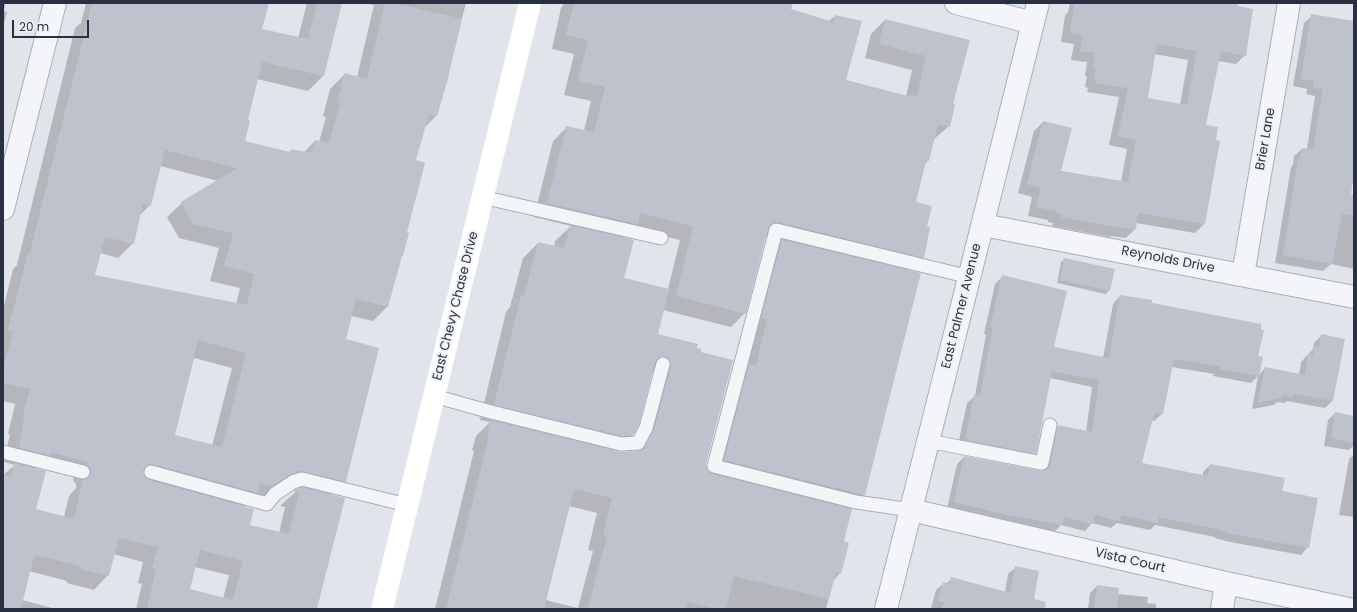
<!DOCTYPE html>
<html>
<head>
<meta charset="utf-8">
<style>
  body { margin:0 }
  #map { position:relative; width:1357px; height:612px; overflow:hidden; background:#e1e4ea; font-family:Poppins,sans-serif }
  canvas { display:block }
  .frame { position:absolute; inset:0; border:4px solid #293042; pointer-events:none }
  .scale { position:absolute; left:12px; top:20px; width:77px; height:18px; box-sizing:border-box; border:2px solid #293042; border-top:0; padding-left:5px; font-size:12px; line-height:14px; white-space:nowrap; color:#293042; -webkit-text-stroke:3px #f1f3f7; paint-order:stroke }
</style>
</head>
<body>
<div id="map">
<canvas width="1357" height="612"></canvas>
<div class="frame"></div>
<div class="scale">20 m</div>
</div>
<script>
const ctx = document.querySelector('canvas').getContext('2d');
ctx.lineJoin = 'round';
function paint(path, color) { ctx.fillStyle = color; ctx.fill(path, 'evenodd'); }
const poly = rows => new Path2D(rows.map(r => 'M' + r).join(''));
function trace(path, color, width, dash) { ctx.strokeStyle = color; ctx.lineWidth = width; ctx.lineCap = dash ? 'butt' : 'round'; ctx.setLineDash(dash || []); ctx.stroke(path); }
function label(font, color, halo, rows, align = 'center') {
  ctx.font = font + ' Poppins,sans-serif'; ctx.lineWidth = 4; ctx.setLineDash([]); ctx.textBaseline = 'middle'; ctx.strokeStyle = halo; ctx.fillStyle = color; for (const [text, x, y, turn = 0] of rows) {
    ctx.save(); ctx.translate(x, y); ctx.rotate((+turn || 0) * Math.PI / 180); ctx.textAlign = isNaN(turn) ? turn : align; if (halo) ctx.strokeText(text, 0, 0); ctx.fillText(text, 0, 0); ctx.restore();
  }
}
paint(poly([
  [3,3,6,3,4,11,7,12,3,27],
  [86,3,268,3,261,30,298,38,307,3,341,3,323,76,308,91,257,79,247,121,244,142,289,153,291,150,303,153,315,141,319,142,326,117,323,116,330,89,345,74,357,77,374,5,365,3,466,3,436,116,424,128,415,161,400,257,387,307,373,321,351,316,345,340,345,481,331,495,316,609,136,609,142,584,138,583,143,562,113,554,108,575,94,590,67,583,67,581,29,571,22,600,56,609,3,609,3,475,15,465,4,462,10,434,8,434,15,404,3,401,3,310,13,269,17,265,75,28,81,23],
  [160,166,218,181,182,203,167,217,179,238,219,248,210,281,240,288,236,304,94,276,100,253,118,258,133,243,139,216,150,205],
  [194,358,232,368,212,446,174,436],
  [37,467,74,476,73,480,76,484,76,488,69,496,64,517,35,510,35,469],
  [285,486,299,489,280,506,285,507,279,533,248,525,243,507,250,499,257,500,273,490],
  [195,567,229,575,223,599,189,590],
  [564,3,750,3,829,21,835,16,845,81,906,96,912,70,865,58,871,34,885,20,968,41,952,105,949,126,933,140,928,161,924,165,915,203,926,227,923,257,908,271,864,495,849,510,842,542,840,573,833,581,826,609,435,609,474,451,472,450,476,436,490,422,480,420,506,312,510,307,523,258,538,243,554,247,555,241,571,226,534,217,553,141,567,127,584,131,591,101,564,95,574,54,552,49,561,8],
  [632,228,680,240,668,289,623,278,622,238],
  [765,236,782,241,765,257,709,473,707,472,705,464,696,349,657,334,663,310,731,327,745,313],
  [652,372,654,374,639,446,636,452,621,453,612,450,617,450,632,435],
  [569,506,597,513,588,550,593,551,578,608,546,600],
  [1070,3,1237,3,1245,55,1236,64,1218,61,1205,125,1214,141,1219,141,1204,224,1195,233,1136,223,1135,229,1126,238,1111,236,1110,237,1052,226,1053,223,1048,222,1048,220,1028,216,1032,197,1018,193,1034,131,1043,122,1060,171,1121,182,1127,149,1109,145,1119,97,1087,92,1088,88,1085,87,1087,76,1085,76,1087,62,1071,60,1074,44,1061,42,1065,15,1068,12],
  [1154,54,1188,60,1180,105,1147,99],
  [1312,16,1354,23,1354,163,1350,194,1354,195,1354,269,1331,264,1323,271,1275,263,1291,167,1293,165,1294,156,1302,149,1307,149,1315,96,1306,94,1307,89,1293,86,1304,23],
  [1065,259,1109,290,1106,294,1057,283,1061,262],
  [1002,277,1053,347,1103,358,1113,304,1120,296,1151,304,1262,358,1258,376,1251,383,1213,376,1214,374,1171,367,1162,414,1154,421,1151,421,1141,463,1203,476,1203,472,1210,465,1281,492,1308,547,1301,555,1225,541,1215,538,1215,537,1155,525,1150,530,1117,523,1111,528,1092,523,1085,531,1061,525,1054,532,947,509,957,464,964,457,1043,472,1051,434,1058,426,1086,432,1092,387,1050,378,1035,453,1028,460,958,445,967,403,975,396,986,334,984,334,995,284],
  [1322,335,1332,401,1325,408,1287,401,1285,403,1277,402,1274,405,1252,409,1258,376,1265,368,1299,375,1301,362,1313,349,1314,343],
  [1335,413,1354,417,1354,445,1349,450,1324,446,1328,420],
  [1354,454,1354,517,1339,515,1349,459],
  [1016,567,1031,609,931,608,936,590,944,583,946,584,952,578,1005,592,1008,574],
  [1097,586,1117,594,1148,597,1147,603,1156,604,1156,609,1088,609,1090,593]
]), '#0003');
paint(poly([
  [92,3,269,3,262,29,308,39,317,3,342,3,324,76,262,62,248,120,250,121,245,141,290,152,291,149,311,153,315,140,329,143,340,103,337,102,345,73,367,79,385,3,396,3,462,19,447,82,437,116,429,114,416,160,425,163,407,232,409,233,403,256,402,256,388,307,356,299,346,339,379,348,346,482,300,471,289,475,272,486,260,483,258,493,153,464,146,466,143,470,145,477,149,480,254,509,250,525,289,534,299,493,293,491,297,489,302,487,345,498,317,609,147,609,156,569,152,568,158,547,119,538,109,576,81,569,81,566,34,555,21,609,3,609,3,474,11,477,15,463,46,471,36,509,74,519,83,480,88,478,91,474,91,469,87,465,88,462,51,452,50,455,19,448,24,419,22,419,30,389,3,383,3,369,13,331,8,330,28,253,30,253],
  [165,150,237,168,181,202,193,224,233,233,224,266,254,274,247,305,95,275,105,237,134,244,143,204,151,206],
  [198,340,246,353,222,447,175,435],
  [200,550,243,561,233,600,190,589],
  [574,3,793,3,791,9,833,22,835,15,862,21,846,80,912,97,912,95,917,96,926,56,879,44,885,19,970,40,953,104,955,105,950,127,938,124,929,161,926,161,916,202,932,206,927,226,930,227,924,258,778,222,773,222,768,228,746,314,676,296,693,226,640,213,638,224,547,203,566,126,594,132,605,87,578,81,588,40,566,35],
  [1074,3,1238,3,1238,6,1253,9,1246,56,1221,51,1206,125,1218,127,1216,140,1220,141,1205,224,1138,213,1136,229,1120,227,1120,228,1061,217,1061,214,1056,213,1057,211,1036,207,1041,188,1027,184,1043,121,1072,128,1061,171,1128,182,1136,140,1118,136,1128,88,1096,83,1096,79,1094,78,1096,67,1093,67,1095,53,1080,51,1082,35,1070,33],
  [1157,44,1197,51,1187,105,1148,98],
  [1311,14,1354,21,1354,173,1351,195,1354,196,1354,216,1342,214,1332,264,1283,255,1298,159,1300,159,1302,148,1313,150,1323,89,1313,87,1314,81,1301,79],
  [570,225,634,240,624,278,669,289,658,334,698,344,697,348,701,349,701,352,733,360,706,464,708,471,712,474,852,509,844,541,849,543,841,574,836,572,829,599,734,576,726,609,717,609,688,602,686,609,588,609,607,536,603,535,612,498,574,489,544,609,446,609,489,436,487,435,490,420,621,452,638,451,643,449,654,430,671,366,669,359,665,356,658,358,655,362,639,425,633,435,622,436,494,405,521,295,524,296,538,242,564,248],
  [782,240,921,273,865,495,724,460,749,364,756,366,767,319,761,318],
  [1064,258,1115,269,1110,291,1060,280],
  [1002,275,1067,291,1054,347,1109,358,1120,295,1152,300,1152,303,1261,324,1261,329,1264,330,1258,356,1263,357,1259,376,1220,369,1220,366,1174,359,1163,414,1154,413,1142,463,1208,476,1210,464,1285,478,1282,491,1318,498,1309,548,1232,534,1222,531,1222,530,1159,517,1158,523,1121,515,1120,521,1095,515,1093,524,1064,517,1062,525,1004,514,954,502,964,456,1044,471,1048,469,1050,465,1058,425,1092,432,1099,380,1052,371,1036,454,967,440,968,438,965,438,974,395,980,396,993,327,990,327],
  [1321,334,1345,339,1333,401,1294,394,1293,397,1282,395,1282,398,1258,403,1265,367,1305,375,1308,354,1313,355,1314,347,1319,348],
  [1335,412,1354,416,1354,443,1331,438],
  [1015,566,1039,571,1034,599,1046,602,1045,609,942,609,944,602,938,601,943,582,950,584,951,577,1010,593],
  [1097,585,1119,588,1117,609,1094,609]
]), '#bec2cd');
const service = poly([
  [482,197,661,238],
  [434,396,491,412,621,444,638,443,646,428,663,364],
  [928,441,1042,463,1050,425],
  [3,452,83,472],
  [151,472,267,504,275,494,293,482,302,479,407,505],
  [911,510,856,502,714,466,776,230,970,277]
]);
const minor = poly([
  [956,3,1033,23],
  [3,209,55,3],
  [983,225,1354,297],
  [1243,275,1289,3],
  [911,510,1226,583,1349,609],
  [1222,609,1226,583]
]);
const tertiary = poly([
  [886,609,1038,3]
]);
trace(service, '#aaaeb8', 15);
trace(minor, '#aaaeb8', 24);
trace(tertiary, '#aaaeb8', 24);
trace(service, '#f4f5f8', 13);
trace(minor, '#f4f5f8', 22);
trace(tertiary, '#f4f5f8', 22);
trace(poly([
  [382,609,530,3]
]), '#fff', 22);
label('13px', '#293042', '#f1f3f7', [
  ["Brier Lane",1266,139,-80],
  ["Reynolds Drive",1168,260,11],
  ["East Chevy Chase Drive",456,306,-76],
  ["East Palmer Avenue",962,306,-76],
  ["Vista Court",1130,561,13]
]);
</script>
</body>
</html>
